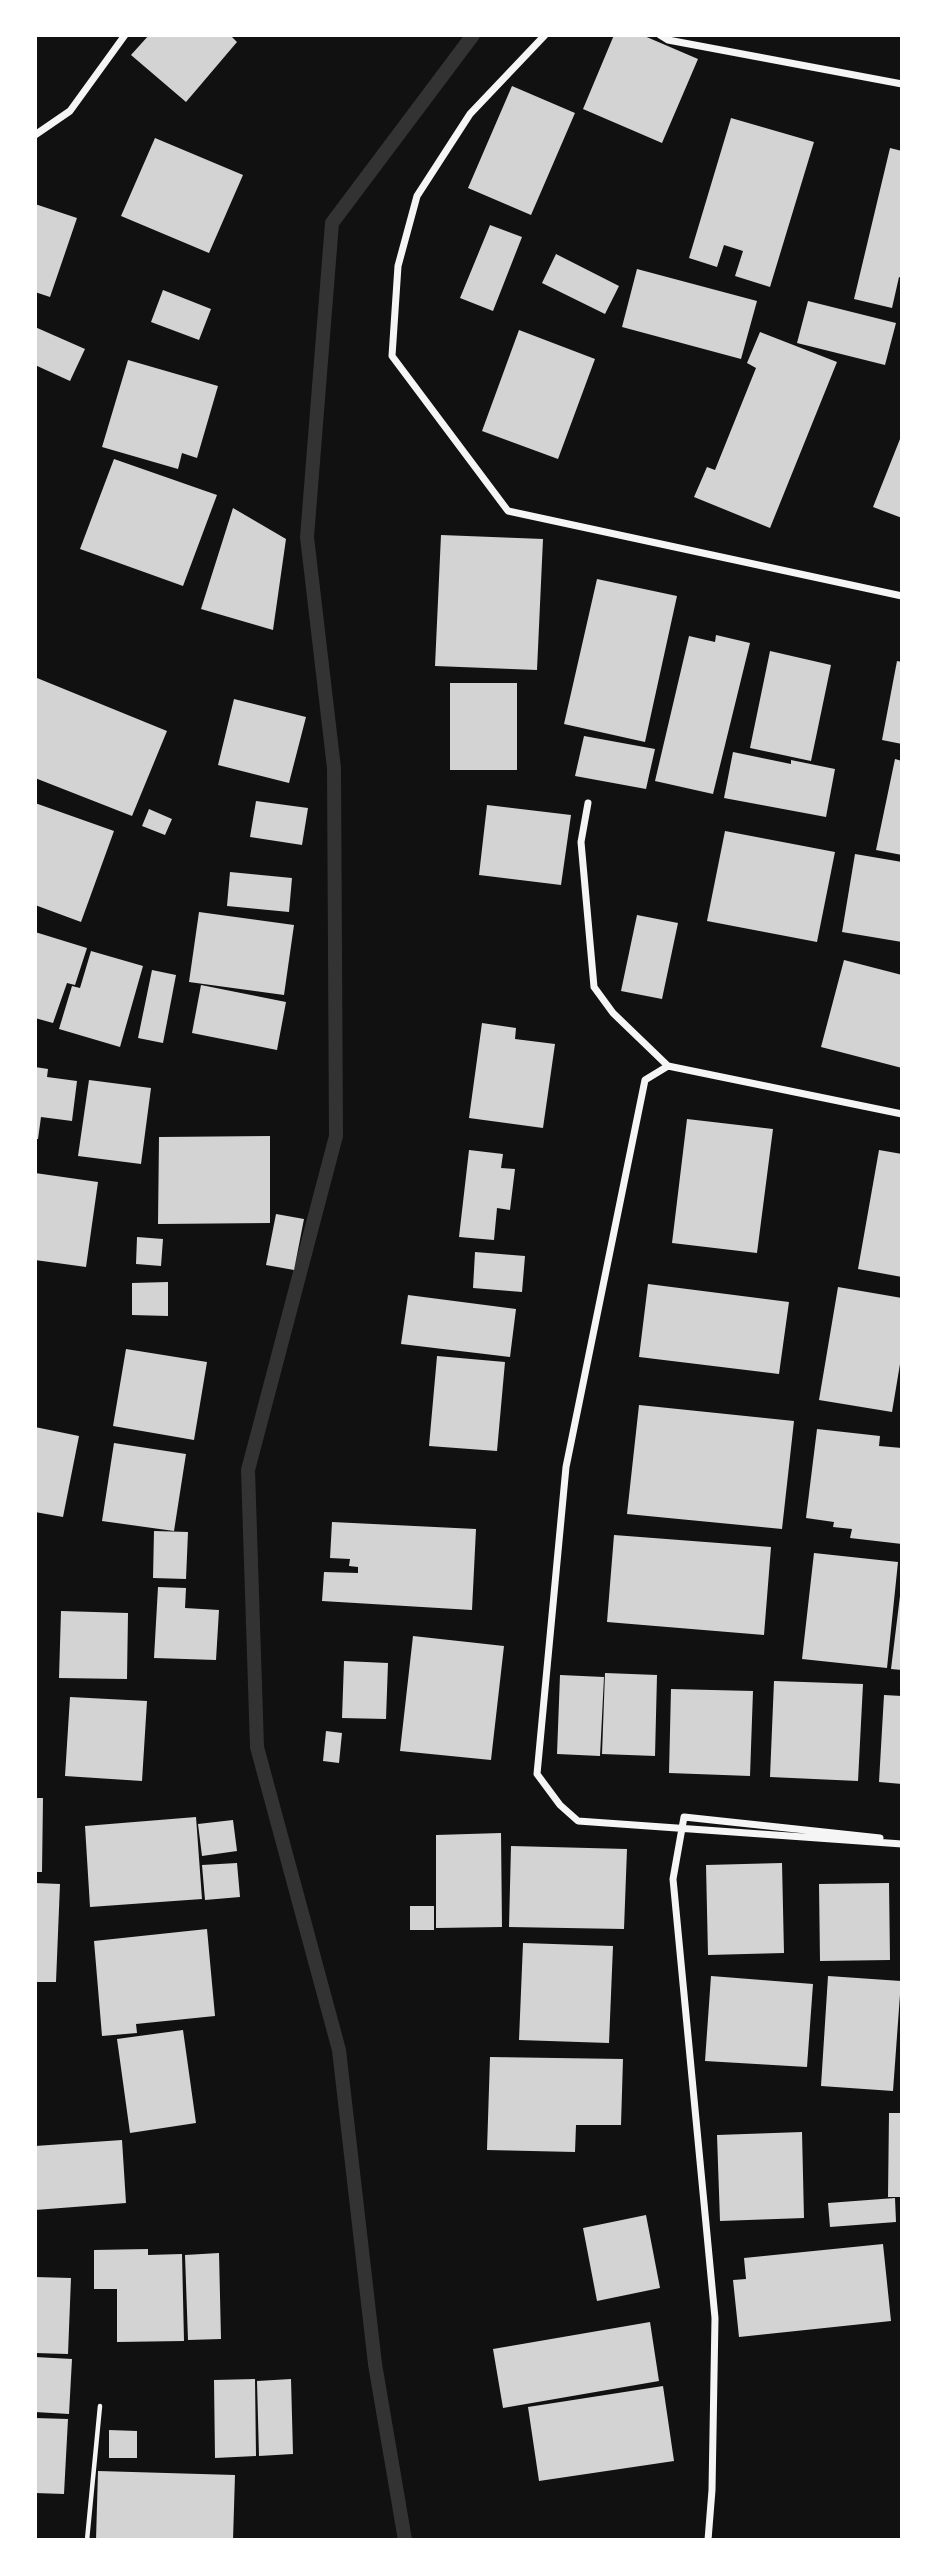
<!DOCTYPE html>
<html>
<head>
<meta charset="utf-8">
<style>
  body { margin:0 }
  #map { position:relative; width:937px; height:2575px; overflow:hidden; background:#111; font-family:Figtree,sans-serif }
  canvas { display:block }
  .frame { position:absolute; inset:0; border:37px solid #fff; pointer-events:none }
</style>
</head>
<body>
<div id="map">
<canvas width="937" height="2575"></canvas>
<div class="frame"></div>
</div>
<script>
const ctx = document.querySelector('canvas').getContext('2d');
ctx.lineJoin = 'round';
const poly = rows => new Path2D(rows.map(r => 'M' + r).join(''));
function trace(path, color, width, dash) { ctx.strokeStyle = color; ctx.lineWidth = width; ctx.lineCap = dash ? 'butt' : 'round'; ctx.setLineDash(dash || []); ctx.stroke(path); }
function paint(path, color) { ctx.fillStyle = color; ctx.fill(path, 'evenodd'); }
trace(poly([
  [405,2540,375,2364,339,2050,257,1747,248,1470,336,1136,334,768,307,537,332,223,473,35]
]), '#333', 14);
paint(poly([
  [149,35,230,35,237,42,186,102,131,55],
  [614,35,642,35,698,59,662,143,583,109],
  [512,86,575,113,531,215,468,188],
  [731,118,814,142,770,287,735,276,743,251,724,245,717,267,689,258],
  [155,138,243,175,209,253,121,216],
  [890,148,902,151,902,278,899,277,892,308,854,299],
  [35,204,77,218,50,297,35,292],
  [490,225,522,237,493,311,460,298],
  [556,254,619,286,605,314,542,283],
  [637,269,757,301,741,359,622,327],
  [163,290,211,309,199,340,151,322],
  [808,301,896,323,885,365,797,343],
  [35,327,85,349,70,381,35,365],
  [519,330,595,359,558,459,482,431],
  [760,332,837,362,770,528,694,497,707,467,715,470,756,368,747,363],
  [128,360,218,386,197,458,182,453,178,469,102,447],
  [902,434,902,518,873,507],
  [114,459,217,495,183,586,80,549],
  [233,508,286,539,273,630,201,609],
  [441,535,543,539,537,670,435,666],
  [597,579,677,596,645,742,564,724],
  [716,635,750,643,713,794,655,781,689,636,715,642],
  [770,651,831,665,811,761,750,748],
  [897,661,902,662,902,744,882,740],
  [37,678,167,731,132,816,35,778,35,684],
  [450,683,517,683,517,770,450,770],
  [234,699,306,717,289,783,218,765],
  [584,736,655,749,646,789,575,776],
  [733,752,791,764,791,760,835,769,826,817,724,798],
  [895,759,902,761,902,855,876,850],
  [256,801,308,808,302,845,250,837],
  [35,803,114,831,81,922,35,905],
  [487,805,571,815,561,885,479,875],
  [149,809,172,819,165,835,142,826],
  [725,831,835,852,817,942,707,921],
  [855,854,902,862,902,942,842,932],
  [230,872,292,878,289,912,227,906],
  [199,912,294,925,284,995,189,982],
  [637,915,678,923,662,999,621,991],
  [35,932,87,948,75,985,67,983,53,1023,35,1018],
  [91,951,143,966,120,1047,59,1029,72,986,80,988],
  [844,960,902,975,902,1068,821,1047],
  [152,970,176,975,163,1043,138,1038],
  [201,985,286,1002,277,1050,192,1033],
  [482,1023,516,1028,515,1039,555,1044,543,1128,469,1118],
  [35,1067,48,1069,47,1077,77,1081,72,1121,41,1117,38,1139,35,1139],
  [89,1080,151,1088,141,1164,78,1156],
  [687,1119,773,1129,757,1253,672,1243],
  [270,1136,270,1223,158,1224,159,1137],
  [469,1150,503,1154,501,1168,515,1169,510,1210,497,1208,494,1240,459,1237],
  [879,1150,902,1154,902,1277,858,1269],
  [35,1173,98,1182,86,1267,35,1260],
  [276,1214,304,1219,294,1270,266,1265],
  [137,1237,163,1239,161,1266,136,1264],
  [475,1252,525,1256,522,1292,473,1288],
  [168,1282,168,1316,132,1315,132,1283],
  [648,1284,789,1302,779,1374,639,1357],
  [838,1287,902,1298,902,1352,892,1412,819,1400],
  [408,1295,516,1309,510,1357,401,1344],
  [126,1349,207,1362,194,1440,113,1426],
  [437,1356,505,1362,497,1451,429,1446],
  [639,1405,794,1421,782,1529,627,1514],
  [35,1427,79,1436,63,1517,35,1512],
  [817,1429,880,1436,879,1446,902,1448,902,1544,850,1538,852,1529,833,1527,834,1522,806,1518],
  [114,1443,186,1454,174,1531,102,1521],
  [332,1522,476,1529,472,1610,322,1601,324,1572,358,1573,358,1567,349,1566,350,1559,330,1558],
  [154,1531,188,1532,186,1579,153,1578],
  [614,1535,771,1547,764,1635,607,1622],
  [814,1553,898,1562,887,1668,802,1659],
  [158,1587,186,1588,185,1608,219,1610,216,1660,154,1658],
  [900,1596,902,1596,902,1670,891,1669],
  [61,1611,128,1613,127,1679,59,1678],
  [413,1636,504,1646,491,1760,400,1751],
  [344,1661,388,1663,386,1719,342,1718],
  [605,1673,657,1675,655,1756,602,1754],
  [560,1675,604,1677,600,1756,557,1754],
  [774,1681,863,1684,858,1781,770,1777],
  [671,1689,753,1691,750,1776,669,1773],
  [884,1695,902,1696,902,1784,879,1782],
  [70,1697,147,1701,142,1781,65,1776],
  [326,1731,342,1733,339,1763,323,1761],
  [35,1798,43,1798,42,1872,35,1872],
  [196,1817,202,1899,90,1907,85,1826],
  [233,1820,237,1851,202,1856,198,1824],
  [501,1833,502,1927,436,1928,436,1835],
  [511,1846,627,1849,624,1929,509,1927],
  [237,1863,240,1897,205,1900,202,1865],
  [782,1863,784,1953,708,1955,706,1865],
  [35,1883,60,1884,56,1982,35,1982],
  [889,1883,890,1960,820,1961,819,1884],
  [410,1906,434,1906,434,1930,410,1930],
  [207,1929,215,2016,136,2024,137,2033,102,2036,94,1941],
  [523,1943,613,1946,609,2043,519,2040],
  [711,1976,813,1984,807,2067,705,2061],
  [828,1976,901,1981,893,2091,821,2086],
  [183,2030,196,2123,130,2133,117,2039],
  [490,2057,623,2059,621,2125,576,2125,575,2152,487,2150],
  [889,2113,902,2113,902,2197,888,2197],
  [802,2132,804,2218,720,2221,717,2135],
  [122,2140,126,2203,35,2210,35,2146],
  [895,2198,896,2222,830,2227,828,2203],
  [646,2215,660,2288,597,2301,583,2228],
  [883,2244,891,2321,739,2337,733,2280,746,2279,744,2258],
  [148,2249,148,2255,182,2254,184,2341,117,2342,117,2289,94,2289,94,2250],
  [219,2253,221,2339,188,2340,185,2255],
  [35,2277,71,2278,68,2354,35,2353],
  [650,2322,659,2381,503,2408,493,2349],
  [35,2357,72,2359,69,2414,35,2412],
  [255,2379,256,2456,215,2458,214,2380],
  [291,2379,293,2454,259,2456,257,2381],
  [663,2386,674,2461,539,2481,528,2407],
  [35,2418,68,2419,64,2494,35,2493],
  [109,2430,137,2431,137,2458,109,2458],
  [98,2471,235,2475,233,2540,96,2540]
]), '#d3d3d3');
trace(poly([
  [87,2540,100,2406]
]), '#f5f5f5', 4.5);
trace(poly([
  [545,35,470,114,417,196,398,266,392,356,508,511,902,596],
  [660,35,668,40,902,84],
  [35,135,70,111,125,35],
  [588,803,581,842,594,987,613,1013,668,1066,902,1114],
  [668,1066,645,1080,566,1467,537,1774,560,1805,578,1821,902,1844],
  [708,2540,712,2490,715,2318,673,1879,684,1817,880,1838]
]), '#f5f5f5', 7);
</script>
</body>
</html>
